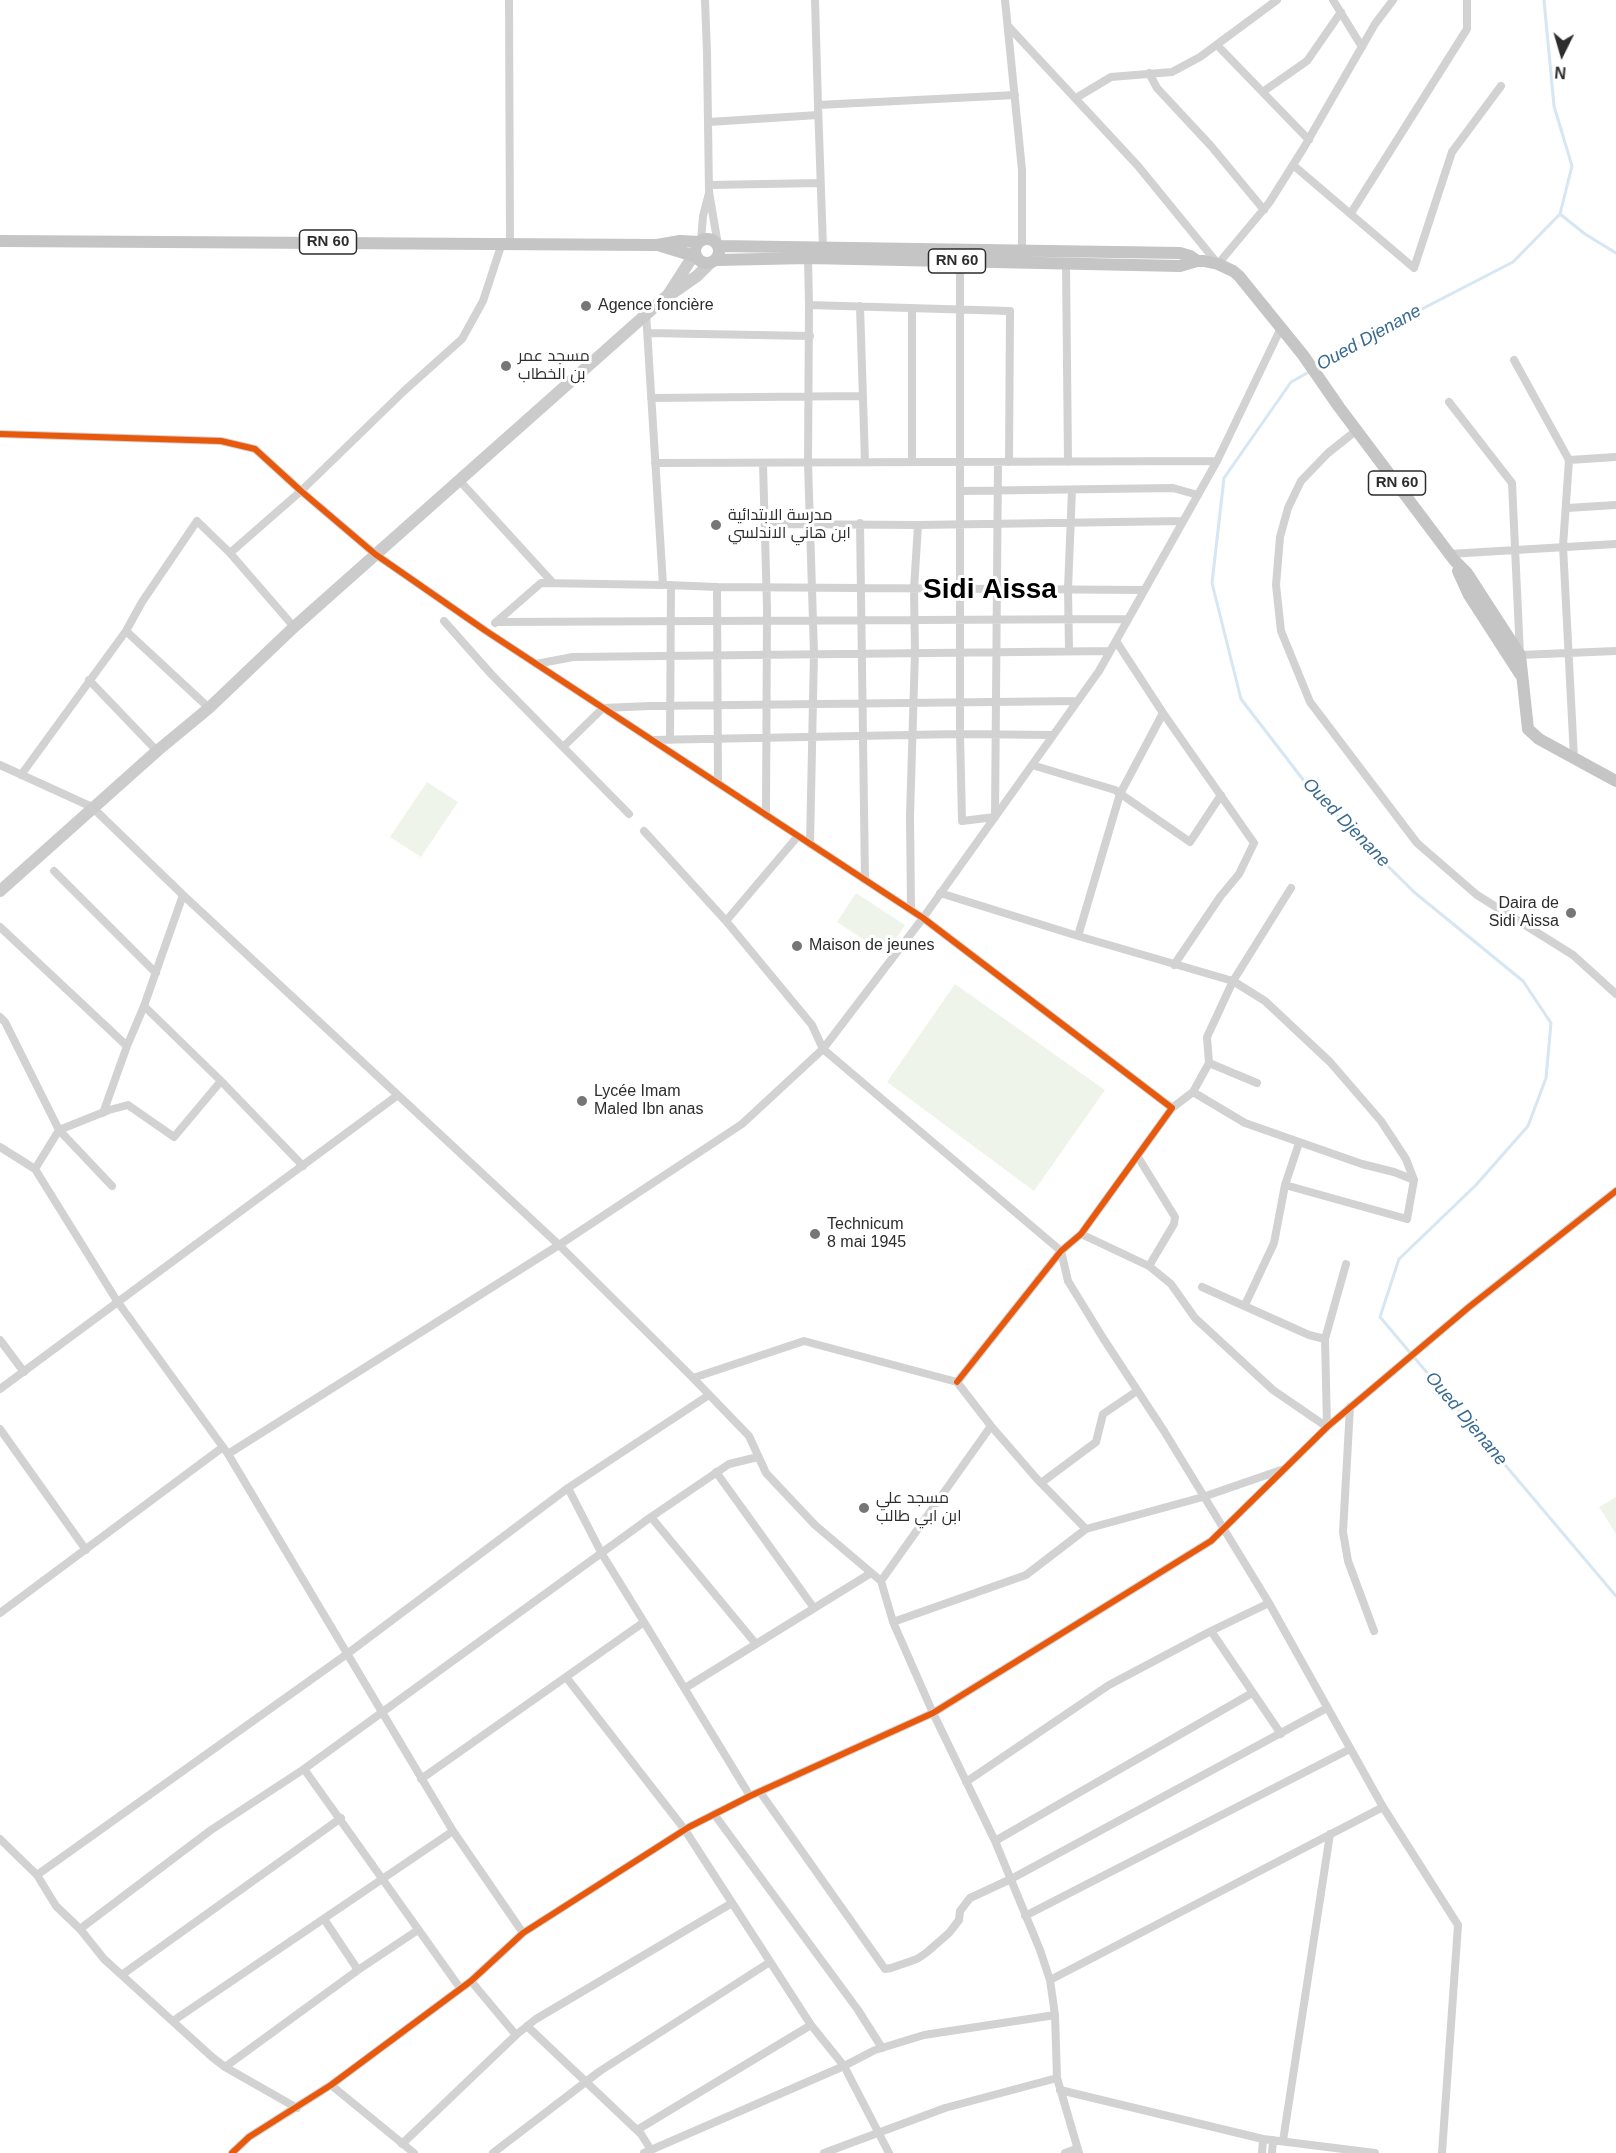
<!DOCTYPE html>
<html>
<head>
<meta charset="utf-8">
<style>
  body { margin:0 }
  #map { position:relative; width:1616px; height:2153px; overflow:hidden; background:#fff; font-family:Arial,sans-serif }
  canvas { display:block }
  .north { position:absolute; left:1532px; top:24px; width:60px; height:60px; -webkit-text-stroke:4px #fff; paint-order:stroke; rotate:185deg; font-size:16px; font-weight:700; line-height:24px; text-align:center; color:#2d2d2d }
  .north::after { content:''; display:block; margin:auto; width:21px; height:27px; background:#2d2d2d; clip-path:polygon(50% 0,100% 100%,50% 72%,0 100%) }
</style>
</head>
<body>
<div id="map">
<canvas width="1616" height="2153"></canvas>
<div class="north">N</div>
</div>
<script>
const ctx = document.querySelector('canvas').getContext('2d');
ctx.lineJoin = 'round';
function paint(path, color) { ctx.fillStyle = color; ctx.fill(path, 'evenodd'); }
const poly = rows => new Path2D(rows.map(r => 'M' + r).join(''));
function trace(path, color, width, dash) { ctx.strokeStyle = color; ctx.lineWidth = width; ctx.lineCap = dash ? 'butt' : 'round'; ctx.setLineDash(dash || []); ctx.stroke(path); }
function label(font, color, halo, rows, align = 'center') {
  ctx.font = font + ' Arial,Cairo,sans-serif'; ctx.lineWidth = 6; ctx.setLineDash([]); ctx.textBaseline = 'middle'; ctx.strokeStyle = halo; ctx.fillStyle = color; for (const [text, x, y, turn = 0] of rows) {
    ctx.save(); ctx.translate(x, y); ctx.rotate((+turn || 0) * Math.PI / 180); ctx.textAlign = isNaN(turn) ? turn : align; if (halo) ctx.strokeText(text, 0, 0); ctx.fillText(text, 0, 0); ctx.restore();
  }
}
paint(poly([
  [427,782,458,802,421,857,390,837],
  [856,893,905,925,886,954,837,922],
  [955,984,1105,1090,1034,1191,887,1082],
  [1616,1497,1616,1534,1599,1507]
]), '#eff4eb');
trace(poly([
  [1560,214,1585,234,1616,253],
  [1315,369,1385,328,1513,262,1560,214,1572,166,1554,106,1544,0],
  [1309,372,1291,382,1224,478,1212,583,1241,699,1311,790,1414,892,1523,981,1551,1023,1546,1078,1528,1126,1476,1185,1399,1259,1380,1317,1616,1596]
]), '#d6e6f2', 3);
trace(poly([
  [509,0,510,243],
  [705,0,707,53,709,192,718,245],
  [815,0,818,105,1015,95],
  [1005,0,1022,170,1022,250],
  [1333,0,1362,47],
  [1008,26,1138,166,1218,264,1269,203,1303,149,1375,24,1393,0],
  [1217,45,1309,140],
  [1149,73,1157,88,1211,146,1264,210],
  [1264,91,1307,61,1341,12],
  [1076,98,1111,77,1172,72,1200,57,1277,0],
  [818,105,823,247],
  [709,122,818,115],
  [1293,165,1414,268,1452,152,1501,86],
  [709,185,820,183],
  [1351,213,1467,29,1467,0],
  [701,241,703,216,709,193],
  [808,258,809,305],
  [960,261,960,734,962,821,995,817,998,462],
  [1066,264,1068,462],
  [860,306,865,462],
  [912,308,912,462],
  [648,333,810,336],
  [1514,360,1569,460,1563,546,1574,758],
  [651,398,863,396],
  [1449,402,1512,483,1520,655,1616,651],
  [1357,430,1328,453,1301,481,1288,508,1280,537,1276,585,1281,631,1310,702,1417,843,1477,895,1573,955,1616,994],
  [0,434,221,441,255,449,301,491,375,554,486,631,923,918,1172,1108,1081,1234,1061,1251,957,1382],
  [1569,460,1616,457],
  [655,463,1217,461],
  [763,463,767,609,766,815],
  [459,480,553,583],
  [961,491,1173,488,1198,495],
  [1567,508,1616,505],
  [860,523,865,880],
  [765,524,918,525,914,589,915,652,910,816,911,910],
  [918,525,1183,521],
  [230,553,301,491,404,391,462,339,483,301,502,243],
  [1449,554,1616,544],
  [667,585,717,587],
  [444,621,492,675,629,814],
  [496,622,1128,619],
  [495,623,541,583,663,585,646,313],
  [126,631,209,708],
  [1116,641,1163,713,1254,843,1239,874,1220,897,1174,965],
  [1069,650,1068,589,1072,490],
  [536,664,573,657,1110,651],
  [89,680,157,751],
  [1163,713,1120,794,1078,936,1233,981,1291,888],
  [652,740,960,734,1053,735],
  [670,740,671,585],
  [563,747,603,708,650,706,1077,701],
  [0,765,92,807,183,895,559,1245,693,1378,804,1341,957,1382,991,1426,881,1581],
  [1032,765,1115,790,1190,842,1221,795],
  [21,775,126,631,142,602,197,521,230,553,294,627],
  [718,783,717,587,1144,590],
  [644,831,726,921,812,1025,823,1049,1061,1251,1068,1281,1103,1338,1164,1431,1269,1603,1383,1807,1458,1925,1442,2153],
  [810,844,814,653,808,463,809,305,1010,311,1009,462],
  [54,871,156,973],
  [940,893,1078,936],
  [726,921,798,836],
  [0,927,127,1046,103,1113],
  [0,1017,5,1022,59,1130,112,1186],
  [127,1046,144,1006],
  [1209,1063,1257,1083],
  [221,1081,303,1166],
  [1193,1092,1245,1123,1362,1164,1394,1172,1414,1180],
  [1172,1108,1193,1092,1209,1063,1207,1037,1233,981,1265,1001,1330,1062,1381,1121,1406,1159,1414,1180,1407,1219,1285,1185],
  [0,1147,35,1169,117,1301,228,1454,453,1831,523,1933],
  [1138,1157,1175,1217,1174,1224,1149,1266],
  [35,1169,59,1130,109,1110,128,1105,174,1137,221,1081,144,1006,183,895],
  [1081,1234,1149,1266,1171,1284,1195,1318,1273,1390,1327,1427],
  [1202,1287,1309,1335,1325,1339],
  [1245,1305,1274,1243,1285,1185,1299,1143],
  [0,1340,24,1372],
  [693,1378,749,1436,766,1473,815,1525,881,1581,893,1622,933,1713,995,1841,1040,1950,1050,1980,1055,2015,1057,2078,1079,2153],
  [0,1389,398,1095],
  [1350,1407,1343,1532,1348,1561,1374,1631],
  [1327,1427,1325,1339,1346,1264],
  [0,1429,86,1550],
  [228,1454,559,1245,742,1124,823,1049,923,918,1099,671,1217,461,1281,328],
  [716,1472,814,1608],
  [1041,1483,1096,1442,1103,1414,1137,1391],
  [568,1488,602,1554,644,1622],
  [651,1517,756,1644],
  [1086,1529,1203,1497,1281,1470],
  [0,1613,223,1447],
  [893,1622,1026,1575,1086,1529,1037,1479,991,1426],
  [1211,1631,1281,1734],
  [566,1677,685,1830,811,2025,844,2066,889,2153],
  [685,1688,871,1573],
  [304,1769,460,1988],
  [421,1779,644,1622,750,1796],
  [966,1782,1109,1685,1211,1631,1269,1603],
  [760,1792,885,1969,891,1968,917,1959,926,1953,949,1933,959,1920,960,1911,970,1898,1011,1879,1327,1708],
  [714,1814,858,2010,882,2048],
  [0,1839,37,1875,56,1906,80,1929,104,1959,212,2057,225,2067,297,2108],
  [995,1841,1252,1693],
  [37,1875,347,1654,568,1488,709,1395],
  [1025,1916,1350,1749],
  [324,1919,358,1970],
  [80,1929,211,1830,304,1769,651,1517,729,1464,758,1457],
  [123,1974,341,1818],
  [1050,1980,1383,1807],
  [471,1981,516,2035],
  [173,2021,453,1831],
  [527,2026,641,2134,651,2150],
  [225,2067,358,1970,418,1930],
  [331,2085,414,2153],
  [1060,2090,1263,2139,1375,2153],
  [637,2130,811,2025],
  [1283,2141,1330,1834],
  [402,2144,516,2035,536,2019,732,1903],
  [232,2153,249,2137,331,2085,471,1981,523,1933,689,1827,750,1796,933,1713,1211,1541,1327,1427,1469,1307,1616,1191],
  [493,2153,600,2071,770,1962],
  [644,2153,844,2066,875,2050,924,2035,1055,2015],
  [824,2153,945,2108,1057,2078],
  [1065,2153,1076,2149],
  [1262,2153,1263,2139],
  [1272,2153,1273,2140]
]), '#d2d2d2', 8);
trace(poly([
  [674,292,697,276,710,263],
  [0,891,157,751,209,708,294,627,668,295,695,253]
]), '#cbcbcb', 12);
trace(poly([
  '695 251a12 12 0 1 1 24 0a12 12 0 1 1-24 0Z',
  [0,241,657,245,680,241,699,242],
  [661,246,697,257],
  [719,246,1180,253,1190,256,1197,261],
  [717,260,808,258,1180,266,1197,261,1204,261,1218,264,1233,271,1239,276,1303,355,1339,407,1454,560,1467,573,1520,655,1528,729,1539,739,1616,781],
  [1458,571,1469,595,1520,674]
]), '#c5c5c5', 12);
trace(poly([
  [0,434,221,441,255,449,301,491,375,554,486,631,923,918,1172,1108,1081,1234,1061,1251,957,1382],
  [232,2153,249,2137,331,2085,471,1981,523,1933,689,1827,750,1796,933,1713,1211,1541,1327,1427,1469,1307,1616,1191]
]), '#e8590c', 6);
for (const [x, y, r, color] of [
  [586,306,6,"#767676"],
  [506,366,6,"#767676"],
  [716,525,6,"#767676"],
  [1571,913,6,"#767676"],
  [797,946,6,"#767676"],
  [582,1101,6,"#767676"],
  [815,1234,6,"#767676"],
  [864,1508,6,"#767676"]
]) { const dot = new Path2D(); dot.arc(x, y, r, 0, 2 * Math.PI); ctx.fillStyle = color; ctx.fill(dot); trace(dot, '#fff', 2); }
for (const [x, y, w] of [
  [328,242,57],
  [957,261,57],
  [1397,483,57]
]) { const box = new Path2D(); box.roundRect(x - w / 2, y - 12, w, 24, 4.5); ctx.fillStyle = '#fff'; ctx.fill(box); trace(box, '#2d2d2d', 1.5); }
label('bold 15px', '#2d2d2d', null, [
  ["RN 60",328,242],
  ["RN 60",957,261],
  ["RN 60",1397,483]
]);
label('16px', '#2d2d2d', '#fff', [
  ["Agence foncière",598,306],
  ["مسجد عمر",518,357],
  ["بن الخطاب",518,375],
  ["مدرسة الابتدائية",728,516],
  ["ابن هاني الاندلسي",728,534],
  ["Daira de",1559,904,"right"],
  ["Sidi Aissa",1559,922,"right"],
  ["Maison de jeunes",809,946],
  ["Lycée Imam",594,1092],
  ["Maled Ibn anas",594,1110],
  ["Technicum",827,1225],
  ["8 mai 1945",827,1243],
  ["مسجد علي",876,1499],
  ["ابن ابي طالب",876,1517]
], 'left');
label('italic 18px', '#386a91', '#fff', [
  ["Oued Djenane",1369,338,-29],
  ["Oued Djenane",1346,823,46],
  ["Oued Djenane",1466,1419,50]
]);
label('bold 28px', '#000', '#fff', [
  ["Sidi Aissa",990,590]
]);
</script>
</body>
</html>
